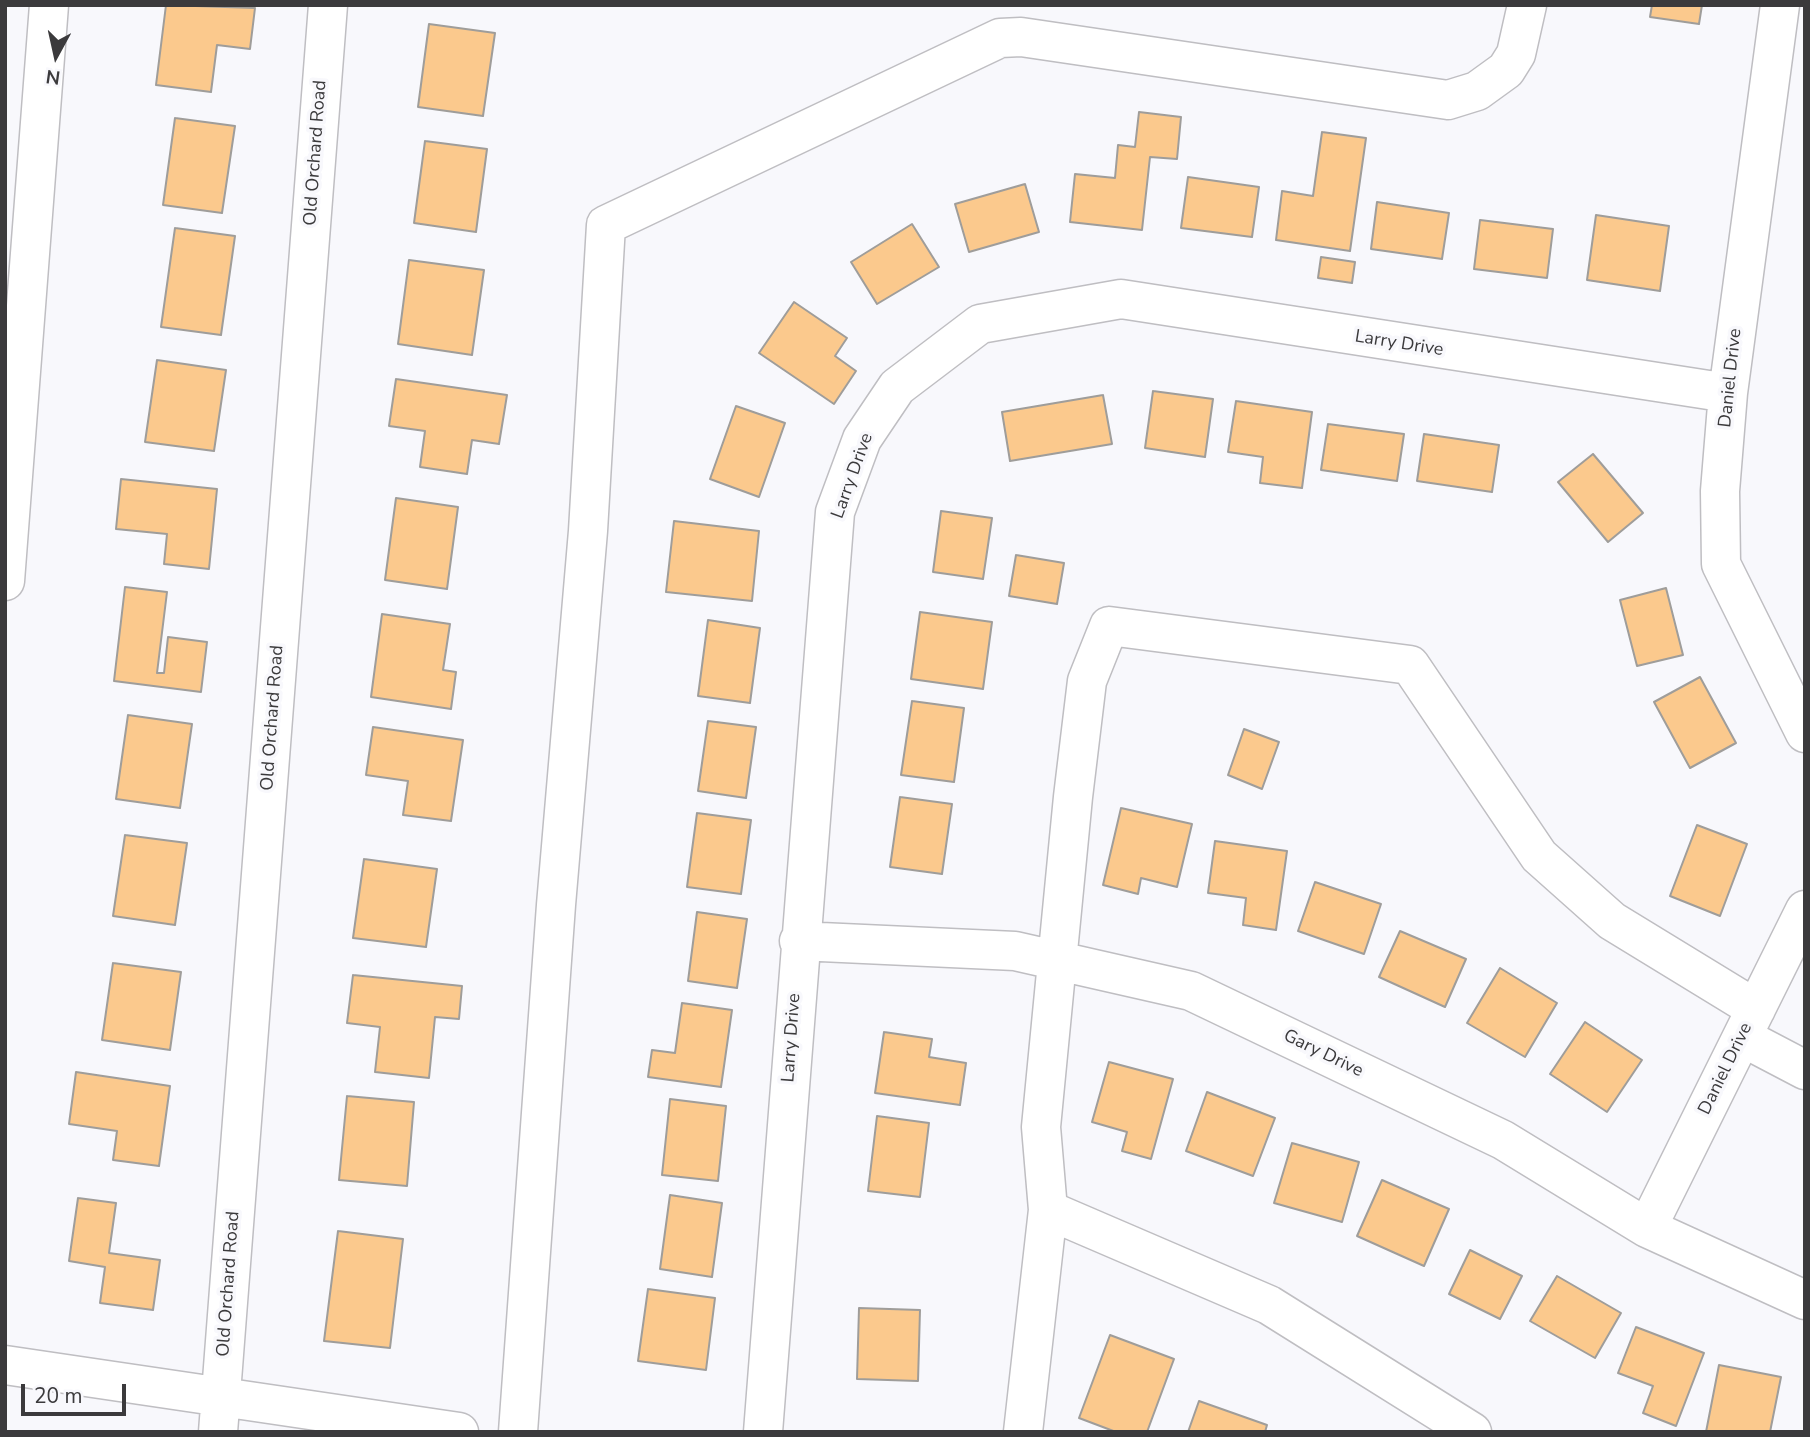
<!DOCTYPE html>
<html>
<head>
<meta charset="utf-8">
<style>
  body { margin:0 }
  #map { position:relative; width:1810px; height:1437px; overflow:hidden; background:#f8f8fc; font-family:"Nunito Sans",sans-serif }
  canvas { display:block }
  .frame { position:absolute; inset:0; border:7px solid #3b3a3c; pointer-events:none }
  .north { position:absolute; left:21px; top:21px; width:70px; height:70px; -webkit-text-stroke:5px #f8f8fc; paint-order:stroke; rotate:188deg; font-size:19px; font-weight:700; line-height:28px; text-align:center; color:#3b3a3c }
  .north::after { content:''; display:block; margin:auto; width:24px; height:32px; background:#3b3a3c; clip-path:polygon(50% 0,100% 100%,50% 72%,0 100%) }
  .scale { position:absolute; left:21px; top:1384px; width:105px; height:32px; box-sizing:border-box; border:4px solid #3b3a3c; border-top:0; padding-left:9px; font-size:21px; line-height:24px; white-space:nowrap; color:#3b3a3c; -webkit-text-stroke:5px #f8f8fc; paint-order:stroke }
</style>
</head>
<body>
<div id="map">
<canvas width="1810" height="1437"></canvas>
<div class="frame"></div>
<div class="north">N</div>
<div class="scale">20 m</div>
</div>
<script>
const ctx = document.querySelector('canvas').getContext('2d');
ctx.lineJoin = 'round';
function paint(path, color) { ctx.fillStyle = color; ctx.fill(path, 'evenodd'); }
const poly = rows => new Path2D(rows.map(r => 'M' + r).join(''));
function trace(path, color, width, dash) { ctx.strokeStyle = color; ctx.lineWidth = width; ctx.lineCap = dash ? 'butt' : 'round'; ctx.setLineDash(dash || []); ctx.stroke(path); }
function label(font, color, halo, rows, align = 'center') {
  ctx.font = font + ' "Nunito Sans",sans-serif'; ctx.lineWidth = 7; ctx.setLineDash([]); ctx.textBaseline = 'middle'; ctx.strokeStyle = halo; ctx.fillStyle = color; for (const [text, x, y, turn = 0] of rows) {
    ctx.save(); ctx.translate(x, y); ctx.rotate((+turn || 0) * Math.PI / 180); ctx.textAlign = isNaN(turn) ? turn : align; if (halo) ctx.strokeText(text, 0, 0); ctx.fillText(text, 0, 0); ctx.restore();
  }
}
const building = poly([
  [166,5,255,8,250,49,217,45,211,92,156,85,166,5],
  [1652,5,1702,5,1699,24,1650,17,1652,5],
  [429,24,495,33,483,116,418,107,429,24],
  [1139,112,1181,117,1177,159,1150,157,1142,230,1070,222,1075,174,1115,178,1118,145,1135,147,1139,112],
  [175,118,235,126,222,213,163,205,175,118],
  [1322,132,1366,138,1350,251,1276,240,1282,191,1313,196,1322,132],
  [425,141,487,149,476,232,414,223,425,141],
  [1188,177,1259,187,1252,237,1181,228,1188,177],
  [1025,184,1039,232,969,252,955,204,1025,184],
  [1377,202,1449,213,1442,259,1371,249,1377,202],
  [1596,215,1669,226,1660,291,1587,280,1596,215],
  [1480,220,1553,229,1547,278,1474,269,1480,220],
  [912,224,939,267,877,304,851,262,912,224],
  [175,228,235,236,221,335,161,327,175,228],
  [1321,257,1355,262,1352,283,1318,278,1321,257],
  [409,260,484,270,472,355,398,344,409,260],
  [794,302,847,338,835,356,856,371,834,404,759,353,794,302],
  [157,360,226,370,214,451,145,442,157,360],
  [396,379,507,395,499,444,472,440,467,474,420,467,425,431,389,426,396,379],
  [1153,391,1213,399,1205,457,1145,448,1153,391],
  [1103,395,1112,444,1010,461,1002,412,1103,395],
  [1236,401,1312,412,1302,488,1260,483,1263,457,1228,452,1236,401],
  [736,406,785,423,759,497,710,479,736,406],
  [1328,424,1404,434,1397,481,1321,470,1328,424],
  [1424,434,1499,445,1492,492,1417,481,1424,434],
  [1593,454,1643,513,1608,542,1558,482,1593,454],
  [121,479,217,489,209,569,164,564,167,534,116,529,121,479],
  [396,498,458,507,447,589,385,580,396,498],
  [941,511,992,518,983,579,933,572,941,511],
  [674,521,759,531,752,601,666,592,674,521],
  [1016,555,1064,563,1057,604,1009,596,1016,555],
  [125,587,167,592,157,673,164,673,168,637,207,642,201,692,114,681,125,587],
  [1666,588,1683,655,1637,666,1620,600,1666,588],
  [920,612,992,622,983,689,911,679,920,612],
  [382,614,450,624,443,670,456,672,451,709,371,697,382,614],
  [708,620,760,628,750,703,698,696,708,620],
  [1700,677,1736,743,1690,768,1654,702,1700,677],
  [912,701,964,708,954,782,901,775,912,701],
  [128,715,192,724,180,808,116,799,128,715],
  [708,721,756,727,746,798,698,791,708,721],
  [373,727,463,740,451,821,403,815,408,781,366,775,373,727],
  [1244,729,1279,742,1262,789,1228,775,1244,729],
  [900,797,952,804,942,874,890,867,900,797],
  [1121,808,1192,824,1177,887,1141,878,1138,894,1103,885,1121,808],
  [697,813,751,820,741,894,687,887,697,813],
  [1697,825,1747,844,1720,916,1670,896,1697,825],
  [125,835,187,843,175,925,113,916,125,835],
  [1215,841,1287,851,1276,930,1243,925,1246,898,1208,893,1215,841],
  [364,859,437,869,426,947,353,938,364,859],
  [1315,882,1381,904,1364,954,1298,931,1315,882],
  [697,912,747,919,737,988,688,981,697,912],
  [1400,931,1466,959,1445,1007,1379,977,1400,931],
  [113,963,181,972,170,1050,102,1040,113,963],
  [1500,968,1557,1003,1525,1057,1467,1023,1500,968],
  [353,975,462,986,459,1019,435,1017,429,1078,375,1072,380,1027,347,1023,353,975],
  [682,1003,732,1010,721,1087,648,1077,652,1050,675,1053,682,1003],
  [1585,1022,1642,1060,1607,1112,1550,1074,1585,1022],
  [884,1032,932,1039,929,1057,966,1063,960,1105,875,1093,884,1032],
  [1109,1062,1173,1079,1151,1159,1122,1151,1127,1132,1092,1122,1109,1062],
  [76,1072,170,1086,159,1166,113,1160,117,1131,69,1124,76,1072],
  [1207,1092,1275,1118,1253,1176,1186,1151,1207,1092],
  [347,1096,414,1102,407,1186,339,1180,347,1096],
  [670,1099,726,1106,718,1181,662,1175,670,1099],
  [877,1116,929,1123,920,1197,868,1191,877,1116],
  [1292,1143,1359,1162,1342,1222,1274,1203,1292,1143],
  [1382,1180,1449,1209,1424,1266,1357,1236,1382,1180],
  [670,1195,722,1203,712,1277,660,1269,670,1195],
  [78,1198,116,1203,109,1253,160,1260,153,1310,100,1303,105,1267,69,1261,78,1198],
  [338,1231,403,1239,390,1348,324,1341,338,1231],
  [1470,1250,1522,1276,1500,1319,1449,1294,1470,1250],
  [1557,1276,1621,1313,1595,1358,1530,1321,1557,1276],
  [648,1289,715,1298,706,1370,638,1361,648,1289],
  [859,1308,920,1310,918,1381,857,1379,859,1308],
  [1636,1327,1704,1353,1676,1426,1643,1413,1653,1386,1618,1373,1636,1327],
  [1110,1335,1174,1359,1147,1432,1116,1432,1079,1418,1110,1335],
  [1719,1365,1781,1377,1770,1432,1706,1432,1719,1365],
  [1199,1401,1267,1425,1265,1432,1188,1432,1199,1401]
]);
paint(building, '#fbc98d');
trace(building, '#9f9d9a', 2);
const minor = poly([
  [1780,5,1728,393,1720,491,1721,564,1805,733],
  [5,581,49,5],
  [799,941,1015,951,1191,991,1503,1140,1647,1228,1805,1300],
  [1742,1037,1805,1070],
  [1048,1210,1269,1305,1472,1432],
  [1647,1228,1805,910],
  [5,1365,459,1432],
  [218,1432,328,5],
  [518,1432,556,905,588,531,606,225,1000,38,1021,37,1448,100,1477,91,1506,70,1516,54,1527,5],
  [763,1432,835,512,862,439,897,387,980,324,1121,299,1728,393],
  [1023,1432,1048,1210,1041,1127,1073,797,1087,681,1109,626,1410,665,1539,856,1612,921,1756,1009]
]);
trace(minor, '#bfbec2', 41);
trace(minor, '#fff', 38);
label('18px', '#3b3a3c', '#f8f8fc', [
  ["Old Orchard Road",316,153,-86],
  ["Larry Drive",1399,344,9],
  ["Daniel Drive",1731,378,-84],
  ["Larry Drive",853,476,-70],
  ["Old Orchard Road",273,718,-86],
  ["Larry Drive",792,1038,-86],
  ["Gary Drive",1323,1054,26],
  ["Daniel Drive",1726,1069,-64],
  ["Old Orchard Road",229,1284,-86]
]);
</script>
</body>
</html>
